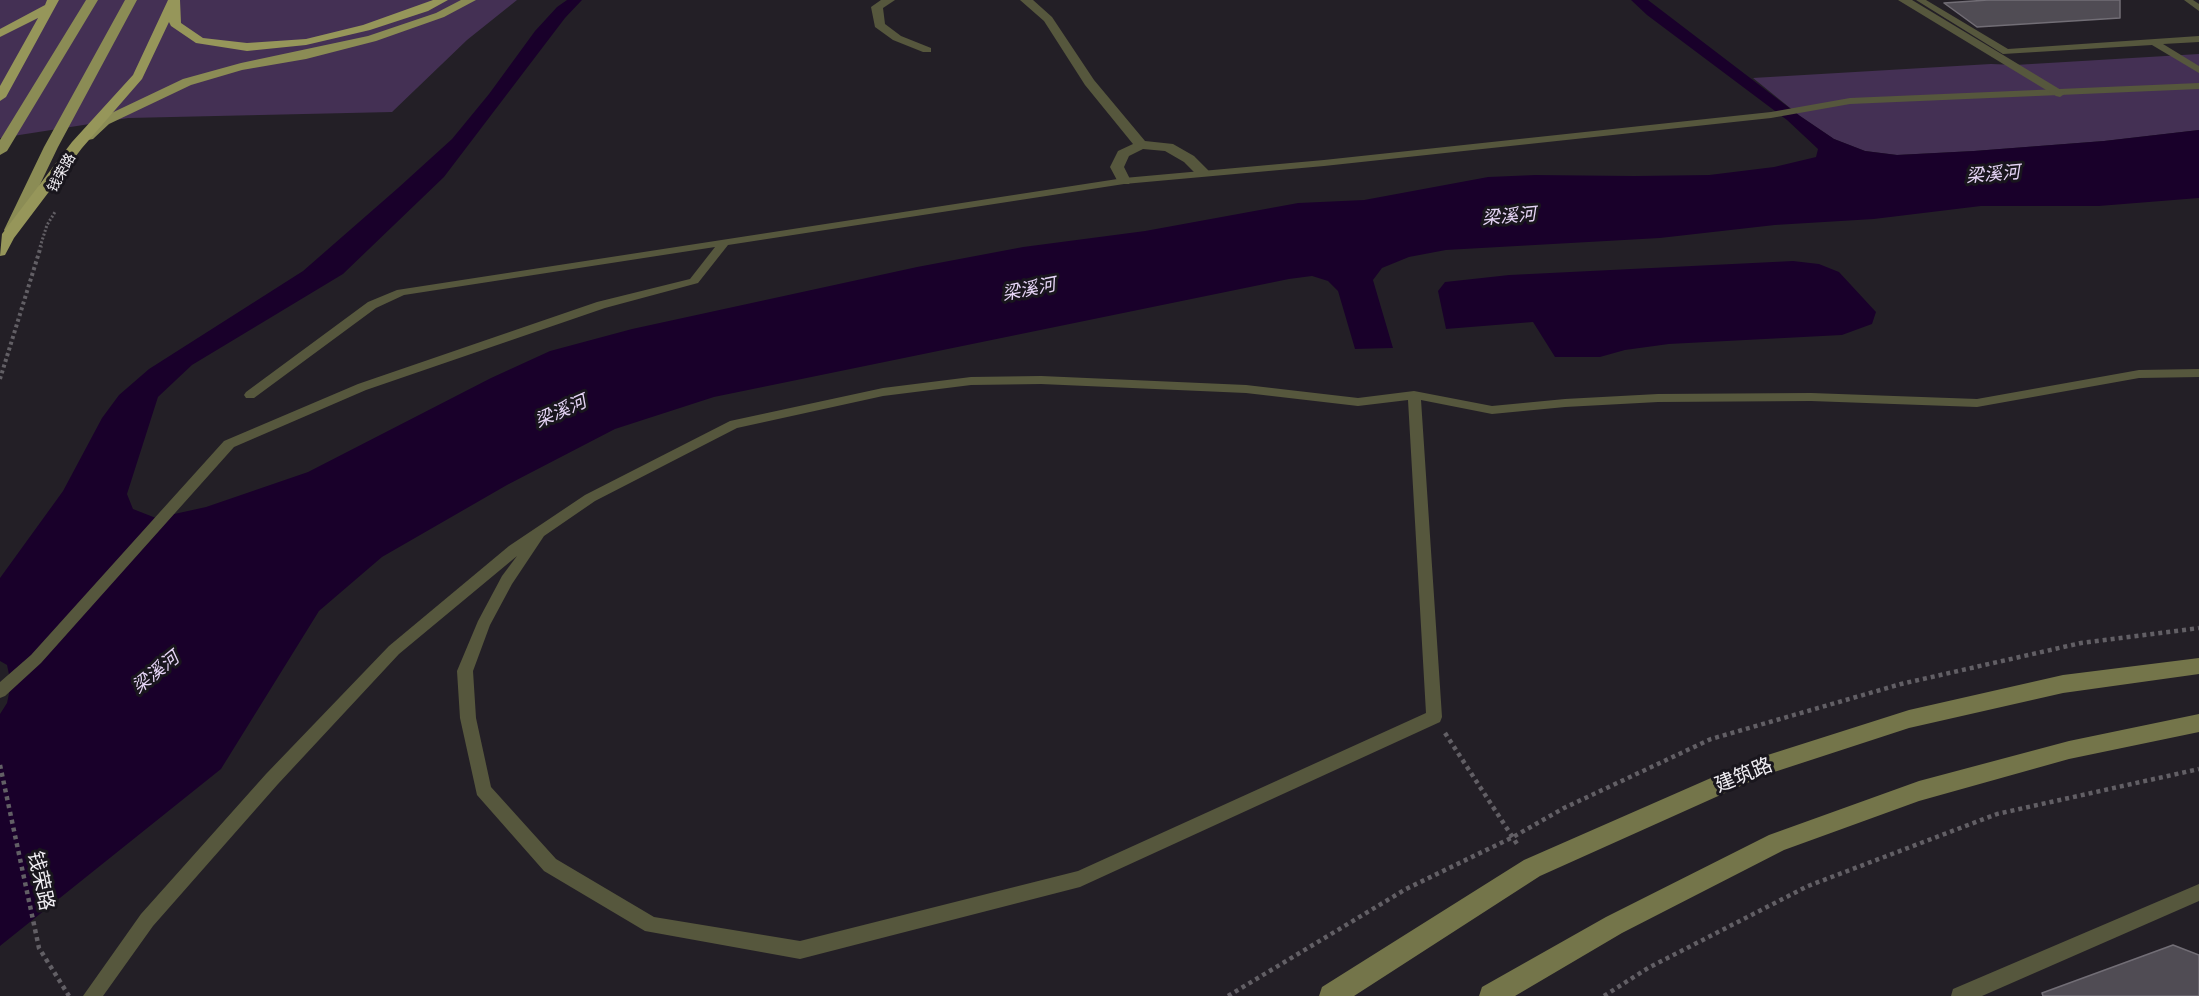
<!DOCTYPE html>
<html>
<head>
<meta charset="utf-8">
<style>
  body { margin:0 }
  canvas { display:block; background:#231f26 }
</style>
</head>
<body>
<canvas width="2199" height="996"></canvas>
<script>
const ctx = document.querySelector('canvas').getContext('2d');
ctx.lineJoin = 'round';
function paint(path, color) { ctx.fillStyle = color; ctx.fill(path, 'evenodd'); }
const poly = rows => new Path2D(rows.map(r => 'M' + r).join(''));
function trace(path, color, width, dash) { ctx.strokeStyle = color; ctx.lineWidth = width; ctx.lineCap = dash ? 'butt' : 'round'; ctx.setLineDash(dash || []); ctx.stroke(path); }
function label(font, color, halo, rows, align = 'center') {
  ctx.font = font + ' Helvetica,"Noto Sans SC",sans-serif'; ctx.lineWidth = 6; ctx.setLineDash([]); ctx.textBaseline = 'middle'; ctx.strokeStyle = halo; ctx.fillStyle = color; for (const [text, x, y, turn = 0] of rows) {
    ctx.save(); ctx.translate(x, y); ctx.rotate((+turn || 0) * Math.PI / 180); ctx.textAlign = isNaN(turn) ? turn : align; if (halo) ctx.strokeText(text, 0, 0); ctx.fillText(text, 0, 0); ctx.restore();
  }
}
paint(poly([
  [0,0,517,0,467,40,392,112,128,118,0,138],
  [2199,54,2199,130,2104,141,1974,151,1897,155,1865,151,1834,139,1800,116,1753,78,1991,64,2015,65]
]), '#443054');
paint(poly([
  [567,0,582,0,565,18,444,177,343,274,192,365,158,397,127,494,133,509,156,518,206,507,308,472,491,378,550,351,632,329,917,267,1023,247,1145,231,1298,203,1364,200,1488,177,1535,175,1635,176,1709,175,1774,167,1816,157,1818,149,1787,120,1647,15,1631,0,1648,0,1800,116,1834,139,1865,151,1897,155,1974,151,2104,141,2199,130,2199,198,2099,206,1981,206,1874,219,1775,225,1660,238,1446,250,1409,257,1382,268,1373,280,1393,348,1355,349,1338,291,1328,281,1312,276,1289,279,714,397,615,429,507,485,382,557,319,611,221,769,0,946,0,714,7,703,11,684,7,665,0,661,0,578,63,491,102,418,119,395,149,369,303,271,398,188,452,139,489,94,535,31,557,7],
  [1793,261,1819,264,1839,272,1876,312,1872,324,1842,335,1669,344,1625,350,1600,357,1555,357,1533,322,1446,329,1438,291,1445,282,1509,275]
]), '#19002a');
const building = poly([
  [1988,0,2120,0,2120,18,1977,27,1944,3,1988,0],
  [2173,945,2199,955,2199,996,2043,996,2042,993,2173,945]
]);
paint(building, '#504c54');
trace(building, '#726e76', 1.5);
trace(poly([
  [40,247,47,225,55,212]
]), '#625f65', 3, [2, 2]);
trace(poly([
  [0,379,41,246]
]), '#625f65', 4, [3, 3]);
trace(poly([
  [1445,733,1519,847],
  [0,765,39,948,69,996],
  [1228,996,1406,889,1513,837,1564,808,1711,739,1901,684,2081,643,2199,628],
  [1604,996,1648,968,1808,886,1997,814,2199,769]
]), '#625f65', 4.5, [4, 4]);
paint(poly([
  [1916,0,1926,0,2008,49,2199,36,2199,42,2163,44,2199,66,2199,73,2152,45,2003,54,1916,0],
  [2184,0,2193,0,2199,4,2199,11,2184,0],
  [2199,83,2199,89,1850,104,1771,118,1324,166,1124,184,728,245,698,283,605,308,366,390,234,447,41,663,5,696,0,698,0,682,31,655,224,441,358,384,597,302,690,279,715,247,404,295,376,308,254,398,246,398,244,395,246,392,368,302,397,290,1124,178,1324,160,1771,112,1850,98,2199,83],
  [2199,369,2199,377,2139,378,1977,407,1811,401,1658,402,1565,407,1492,414,1421,400,1442,717,1440,722,1080,887,800,959,645,931,544,871,477,795,460,718,457,671,478,621,502,576,517,556,399,654,278,784,153,926,103,996,83,996,141,914,266,774,389,646,509,546,585,495,730,421,883,388,971,377,1041,376,1246,385,1358,398,1414,391,1492,406,1565,399,1658,394,1811,393,1977,399,2139,370,2199,369],
  [1041,384,1246,393,1358,406,1408,400,1426,713,1078,871,800,941,654,917,556,859,491,787,476,718,473,671,490,625,512,584,544,536,595,501,737,428,883,396,971,385,1041,384],
  [2199,884,2199,901,1982,996,1951,996,1953,989,2199,884]
]), '#56573d');
paint(poly([
  [881,0,895,0,883,8,885,24,901,36,931,48,931,52,923,52,893,40,875,27,871,7,881,0],
  [1020,0,1033,0,1052,17,1094,80,1145,141,1173,144,1194,156,1208,170,1210,173,1208,176,1198,176,1184,162,1165,151,1143,149,1129,156,1124,167,1131,181,1129,184,1119,184,1110,167,1118,151,1133,144,1085,85,1044,21,1020,0],
  [1898,0,1912,0,2066,93,2060,97,2056,96,1898,0]
]), '#56573d');
paint(poly([
  [2199,658,2199,674,2063,693,1909,728,1765,775,1540,876,1354,996,1319,996,1322,987,1524,860,1752,760,1909,710,2063,675,2199,658],
  [2199,714,2199,732,2069,759,1919,801,1784,850,1622,933,1515,996,1479,996,1482,987,1606,917,1769,835,1919,781,2069,741,2199,714]
]), '#74754a');
paint(poly([
  [86,0,98,0,7,151,0,155,0,140,86,0],
  [125,0,137,0,58,147,18,230,16,233,6,233,4,230,44,147,125,0],
  [461,0,476,0,444,17,376,41,306,59,242,70,191,85,109,124,93,139,88,140,82,136,101,118,183,79,241,63,368,36,436,13,461,0]
]), '#8b8c55');
paint(poly([
  [47,0,59,0,6,97,0,101,0,86,38,18,0,37,0,29,45,5,47,0],
  [168,0,180,0,181,23,203,38,247,43,306,39,363,25,433,0,448,0,428,11,370,30,306,45,247,51,196,43,171,26,169,22,142,79,82,148,14,238,5,255,0,256,2,234,72,142,133,75,168,0]
]), '#96965a');
label('14px', '#f0eef3', '#19161d', [
  ["钱荣路",62,173,-61]
]);
label('italic 18px', '#e6d5f6', '#19161d', [
  ["梁溪河",1993,175,-5],
  ["梁溪河",1509,217,-5],
  ["梁溪河",1029,290,-11],
  ["梁溪河",561,412,-24],
  ["梁溪河",156,673,-39]
]);
label('20px', '#f0eef3', '#19161d', [
  ["建筑路",1744,776,-22],
  ["钱荣路",40,881,78]
]);
</script>
</body>
</html>
